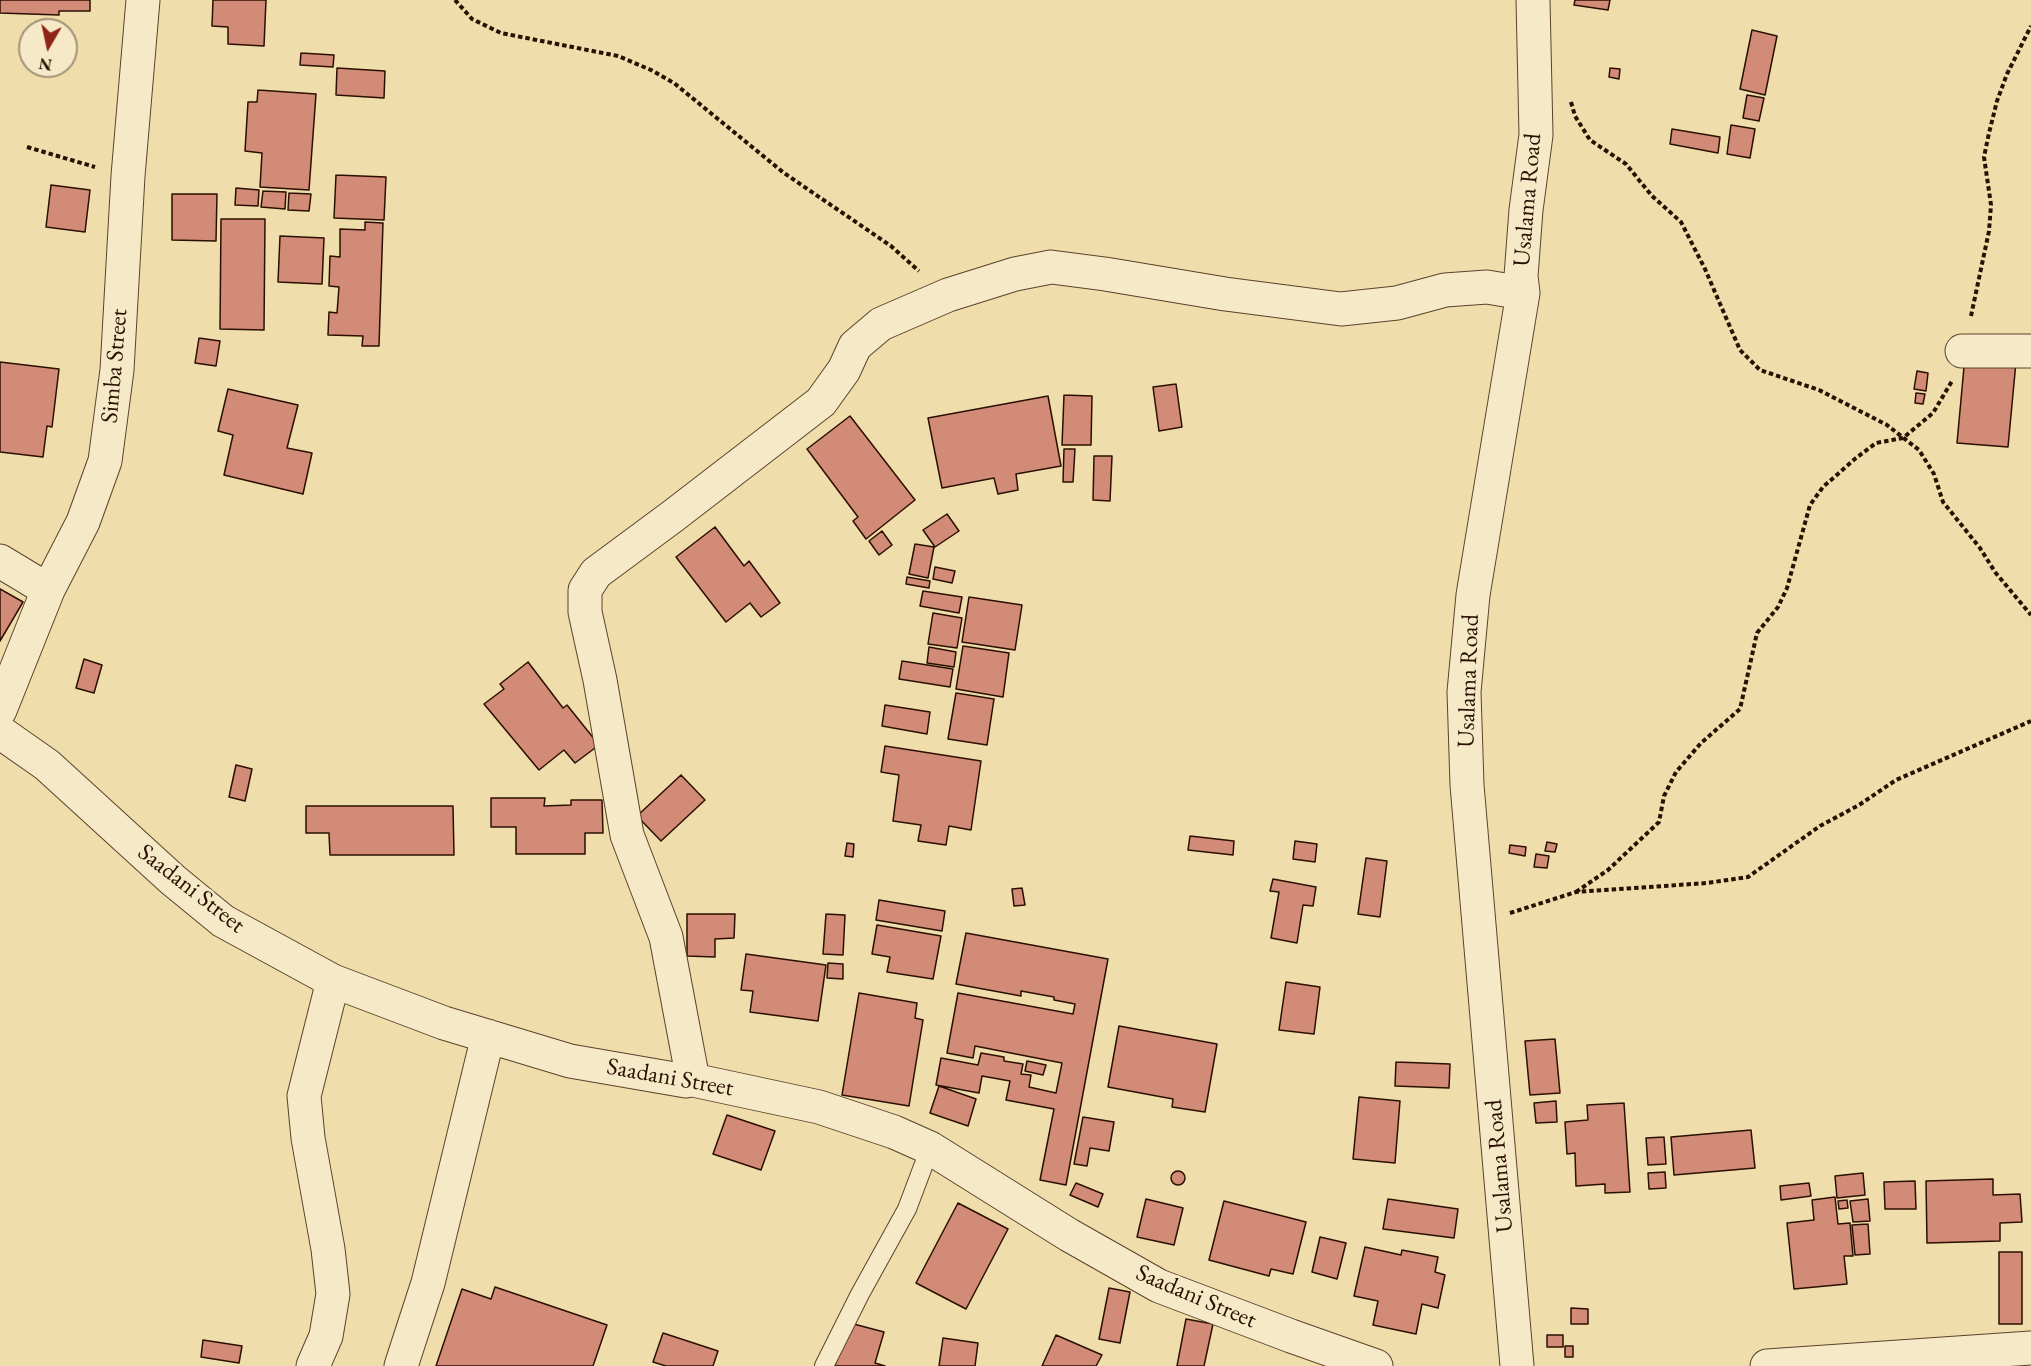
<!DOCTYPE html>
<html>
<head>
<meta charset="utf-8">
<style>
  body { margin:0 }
  #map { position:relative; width:2031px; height:1366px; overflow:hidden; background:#efddab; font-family:"EB Garamond",serif }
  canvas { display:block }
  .north { position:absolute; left:18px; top:18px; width:60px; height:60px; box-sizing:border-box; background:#f5e9c8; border:2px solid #a49278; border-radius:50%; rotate:189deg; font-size:16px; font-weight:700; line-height:24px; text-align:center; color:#2b0f00 }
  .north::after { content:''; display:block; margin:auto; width:21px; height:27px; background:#8f2418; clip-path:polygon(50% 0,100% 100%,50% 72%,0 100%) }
</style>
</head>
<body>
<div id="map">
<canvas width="2031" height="1366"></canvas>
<div class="north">N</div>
</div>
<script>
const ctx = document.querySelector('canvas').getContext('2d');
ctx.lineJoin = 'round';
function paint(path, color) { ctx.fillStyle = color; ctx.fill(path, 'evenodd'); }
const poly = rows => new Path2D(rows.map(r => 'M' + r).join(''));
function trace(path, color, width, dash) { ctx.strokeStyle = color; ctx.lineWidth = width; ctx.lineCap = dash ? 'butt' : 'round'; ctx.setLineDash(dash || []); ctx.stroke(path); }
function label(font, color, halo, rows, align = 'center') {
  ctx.font = font + ' "EB Garamond",serif'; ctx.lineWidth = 5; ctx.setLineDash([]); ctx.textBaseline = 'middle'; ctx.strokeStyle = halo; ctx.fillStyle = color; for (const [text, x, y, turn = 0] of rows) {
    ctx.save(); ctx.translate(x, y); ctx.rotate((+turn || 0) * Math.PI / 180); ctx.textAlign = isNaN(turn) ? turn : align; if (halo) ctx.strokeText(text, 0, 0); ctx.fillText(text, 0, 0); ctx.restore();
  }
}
const building = poly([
  [0,0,90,0,90,11,59,11,59,15,0,13,0,0],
  [213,0,266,0,264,46,228,44,228,27,212,26,213,0],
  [1575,0,1610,0,1608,10,1574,5,1575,0],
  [1752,30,1777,36,1765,95,1740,89,1752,30],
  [301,53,334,55,333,67,300,65,301,53],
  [337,68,385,71,384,98,336,95,337,68],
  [1610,68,1620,69,1619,79,1609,77,1610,68],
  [258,90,316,94,309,190,260,187,262,153,245,151,248,102,257,102,258,90],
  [1747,95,1764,98,1759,121,1743,118,1747,95],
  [1731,125,1755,129,1750,158,1727,154,1731,125],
  [1672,129,1720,137,1718,153,1670,144,1672,129],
  [336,175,386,177,384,220,334,218,336,175],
  [51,185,90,190,85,232,46,227,51,185],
  [236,188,259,190,258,206,235,205,236,188],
  [263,191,286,192,285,209,261,207,263,191],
  [289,193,311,194,309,211,288,210,289,193],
  [172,194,217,194,216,241,172,240,172,194],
  [221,219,265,219,264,330,220,329,221,219],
  [365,222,383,223,379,346,362,346,363,336,328,335,329,312,337,313,339,287,329,286,330,256,340,257,340,229,365,230,365,222],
  [280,236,324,238,322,284,278,282,280,236],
  [199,338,220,341,216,366,195,363,199,338],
  [1965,356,2016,362,2008,447,1957,443,1965,356],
  [0,362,59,369,52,427,47,426,43,457,0,452,0,362],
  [1917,371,1928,373,1926,391,1914,389,1917,371],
  [1176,384,1182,427,1159,431,1153,387,1176,384],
  [228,389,298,405,287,448,312,453,303,494,224,475,233,435,218,431,228,389],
  [1916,393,1925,394,1923,404,1915,403,1916,393],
  [1064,395,1092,396,1091,445,1062,445,1064,395],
  [1048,396,1061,466,1016,474,1018,490,998,494,994,478,942,488,928,418,1048,396],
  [850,416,915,500,866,539,853,521,858,517,807,449,850,416],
  [1064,449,1075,449,1073,482,1063,482,1064,449],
  [1094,456,1112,456,1110,501,1093,500,1094,456],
  [947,514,959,531,935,547,923,530,947,514],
  [715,527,744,566,749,561,780,603,761,617,750,603,726,622,676,557,715,527],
  [882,531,892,545,879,555,869,541,882,531],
  [915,544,934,547,928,578,909,574,915,544],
  [935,567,955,571,952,583,933,579,935,567],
  [907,577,930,581,929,588,906,584,907,577],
  [0,589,23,602,0,641,0,589],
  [923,591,962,597,959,613,920,606,923,591],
  [969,597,1022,605,1015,650,962,642,969,597],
  [933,613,962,618,957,648,928,644,933,613],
  [963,646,1009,653,1003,697,956,689,963,646],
  [929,647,956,652,954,667,927,663,929,647],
  [84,659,102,665,94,693,76,688,84,659],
  [902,661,953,669,950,687,899,679,902,661],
  [528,662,563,708,567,705,599,745,575,763,564,750,539,770,484,704,504,689,500,684,528,662],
  [956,693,994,699,987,745,948,739,956,693],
  [885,705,930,712,927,734,882,726,885,705],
  [885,746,981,761,971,830,949,826,946,845,918,841,921,825,893,821,899,775,881,772,885,746],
  [236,765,252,769,245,801,229,797,236,765],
  [681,775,705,800,661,841,637,816,681,775],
  [491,798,545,798,544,806,571,805,571,800,602,800,603,833,585,833,585,854,516,854,516,827,491,827,491,798],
  [306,806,453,806,454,855,330,855,329,833,306,833,306,806],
  [1190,836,1234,841,1233,855,1188,850,1190,836],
  [1295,841,1317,844,1315,862,1293,859,1295,841],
  [1547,842,1557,844,1555,852,1545,851,1547,842],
  [847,843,854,844,853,857,845,856,847,843],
  [1510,845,1526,847,1525,856,1509,853,1510,845],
  [1536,854,1549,856,1547,868,1534,867,1536,854],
  [1366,858,1387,861,1380,917,1358,914,1366,858],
  [1273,879,1316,887,1313,906,1303,905,1297,943,1271,938,1279,892,1270,891,1273,879],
  [1022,888,1025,905,1014,906,1012,889,1022,888],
  [879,900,945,911,942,931,876,920,879,900],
  [687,914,735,914,734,938,715,939,715,957,687,956,687,914],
  [826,914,845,915,843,955,823,954,826,914],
  [877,925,941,936,933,979,887,972,890,957,872,954,877,925],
  [966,933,1108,959,1066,1185,1040,1180,1054,1109,1006,1100,1010,1081,982,1076,979,1093,936,1085,941,1058,978,1065,981,1053,1004,1057,1004,1061,1023,1064,1021,1074,1031,1075,1029,1087,1056,1093,1062,1063,975,1046,973,1058,947,1053,958,993,1073,1014,1075,1004,1054,1000,1054,997,1021,991,1021,996,956,984,966,933],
  [746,954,826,965,818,1021,750,1012,753,991,741,990,746,954],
  [828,963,843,964,843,979,827,978,828,963],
  [1286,982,1320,987,1314,1034,1279,1030,1286,982],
  [859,993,917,1003,915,1018,923,1020,909,1106,842,1095,859,993],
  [1119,1026,1217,1044,1205,1112,1172,1107,1173,1099,1108,1087,1119,1026],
  [1555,1039,1560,1093,1530,1095,1525,1041,1555,1039],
  [1027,1061,1046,1065,1043,1075,1025,1071,1027,1061],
  [1396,1062,1450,1064,1449,1088,1395,1086,1396,1062],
  [939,1086,976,1099,968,1126,930,1113,939,1086],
  [1359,1097,1400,1101,1395,1163,1353,1159,1359,1097],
  [1556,1101,1557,1122,1536,1123,1534,1103,1556,1101],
  [1624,1103,1630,1192,1605,1193,1605,1184,1576,1186,1575,1153,1567,1154,1565,1122,1588,1120,1587,1105,1624,1103],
  [727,1115,775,1131,761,1170,713,1154,727,1115],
  [1083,1117,1114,1122,1109,1151,1090,1148,1087,1166,1074,1164,1083,1117],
  [1751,1130,1755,1168,1674,1175,1671,1137,1751,1130],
  [1664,1137,1666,1164,1648,1165,1646,1138,1664,1137],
  '1171 1178a7 7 0 1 1 14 0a7 7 0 1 1-14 0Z',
  [1665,1172,1666,1188,1649,1189,1648,1173,1665,1172],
  [1863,1173,1865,1195,1837,1198,1835,1176,1863,1173],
  [1993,1179,1993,1195,2020,1194,2022,1222,2000,1223,2000,1241,1927,1243,1926,1181,1993,1179],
  [1915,1181,1916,1209,1885,1209,1884,1182,1915,1181],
  [1076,1183,1103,1194,1098,1207,1070,1195,1076,1183],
  [1809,1183,1811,1196,1781,1200,1780,1186,1809,1183],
  [1835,1197,1838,1224,1850,1223,1853,1256,1844,1256,1847,1284,1794,1289,1787,1223,1814,1220,1812,1200,1835,1197],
  [1146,1199,1183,1208,1174,1245,1137,1237,1146,1199],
  [1388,1199,1458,1209,1454,1238,1383,1229,1388,1199],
  [1868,1199,1870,1221,1853,1222,1850,1201,1868,1199],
  [1847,1200,1848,1208,1839,1209,1838,1201,1847,1200],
  [1224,1201,1306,1222,1293,1274,1271,1269,1269,1276,1209,1260,1224,1201],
  [958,1203,1008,1229,966,1309,916,1283,958,1203],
  [1868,1224,1870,1254,1855,1255,1852,1225,1868,1224],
  [1320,1237,1346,1243,1337,1279,1312,1272,1320,1237],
  [1365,1247,1401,1255,1402,1250,1438,1257,1435,1272,1445,1275,1438,1308,1422,1304,1416,1334,1373,1325,1378,1301,1354,1296,1365,1247],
  [1999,1252,2022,1252,2022,1324,1999,1324,1999,1252],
  [495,1287,607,1325,593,1366,436,1366,462,1289,491,1299,495,1287],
  [1109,1288,1130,1292,1120,1343,1099,1339,1109,1288],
  [1571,1308,1588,1309,1588,1324,1571,1324,1571,1308],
  [1186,1319,1213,1324,1204,1366,1177,1366,1186,1319],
  [846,1322,884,1332,875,1363,885,1366,835,1366,846,1322],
  [663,1333,718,1351,713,1366,666,1366,653,1362,663,1333],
  [1056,1335,1102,1355,1096,1366,1042,1366,1056,1335],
  [1547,1335,1563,1335,1563,1347,1547,1347,1547,1335],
  [943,1338,978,1343,975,1366,939,1366,943,1338],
  [203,1340,242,1346,239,1363,201,1357,203,1340],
  [1565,1346,1573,1346,1573,1357,1565,1357,1565,1346]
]);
paint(building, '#d28b77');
trace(building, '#2b0f00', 1.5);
const service = poly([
  [824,1366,860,1294,907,1209,930,1148]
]);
const minor = poly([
  [1962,351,2031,351],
  [0,561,48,590],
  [0,710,48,590,83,522,105,461,117,370,128,176,143,0],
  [0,732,47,765,173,880,223,921,333,981,444,1023,570,1061,686,1081,693,1080,819,1107,894,1132,930,1148,1069,1235,1159,1286,1291,1336,1376,1366],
  [693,1080,666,937,627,835,600,680,585,612,585,590,596,573,673,516,821,402,844,370,855,346,881,324,948,295,1015,274,1051,267,1105,274,1225,294,1341,309,1397,303,1445,290,1487,287,1523,293],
  [313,1366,326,1336,333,1294,328,1249,308,1138,304,1096,333,981],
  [401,1366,428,1283,488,1036],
  [1517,1366,1467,785,1464,692,1473,595,1523,293,1521,276,1526,210,1536,135,1533,0],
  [1767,1366,2031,1348]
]);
trace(service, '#5c422b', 20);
trace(minor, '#5c422b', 35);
trace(poly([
  [455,0,472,19,501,33,618,56,651,70,674,83,784,173,891,246,919,271],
  [1571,102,1575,116,1590,140,1626,164,1652,196,1681,222,1705,269,1740,350,1760,370,1819,390,1887,425,1919,450,1934,474,1943,502,1980,548,1995,572,2031,615],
  [27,147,95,167],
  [1971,316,1989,231,1991,205,1984,157,1989,133,1997,101,2007,74,2031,26],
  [1576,892,1608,870,1659,822,1664,796,1676,772,1701,743,1740,709,1757,633,1778,607,1787,588,1810,505,1823,487,1856,458,1876,443,1903,438,1933,413,1952,381],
  [1510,913,1576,892,1707,883,1748,877,1820,826,1859,805,1896,780,2031,721]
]), '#2b0f00', 4, [4.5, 3]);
trace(service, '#f5e9c8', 18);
trace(minor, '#f5e9c8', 33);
label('24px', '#2b0f00', '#f5e9c8', [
  ["Usalama Road",1528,200,-85],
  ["Simba Street",115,366,-85],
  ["Usalama Road",1469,681,-88],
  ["Saadani Street",191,889,38],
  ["Saadani Street",670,1078,10],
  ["Usalama Road",1500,1166,-95],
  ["Saadani Street",1196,1297,23]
]);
</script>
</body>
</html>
